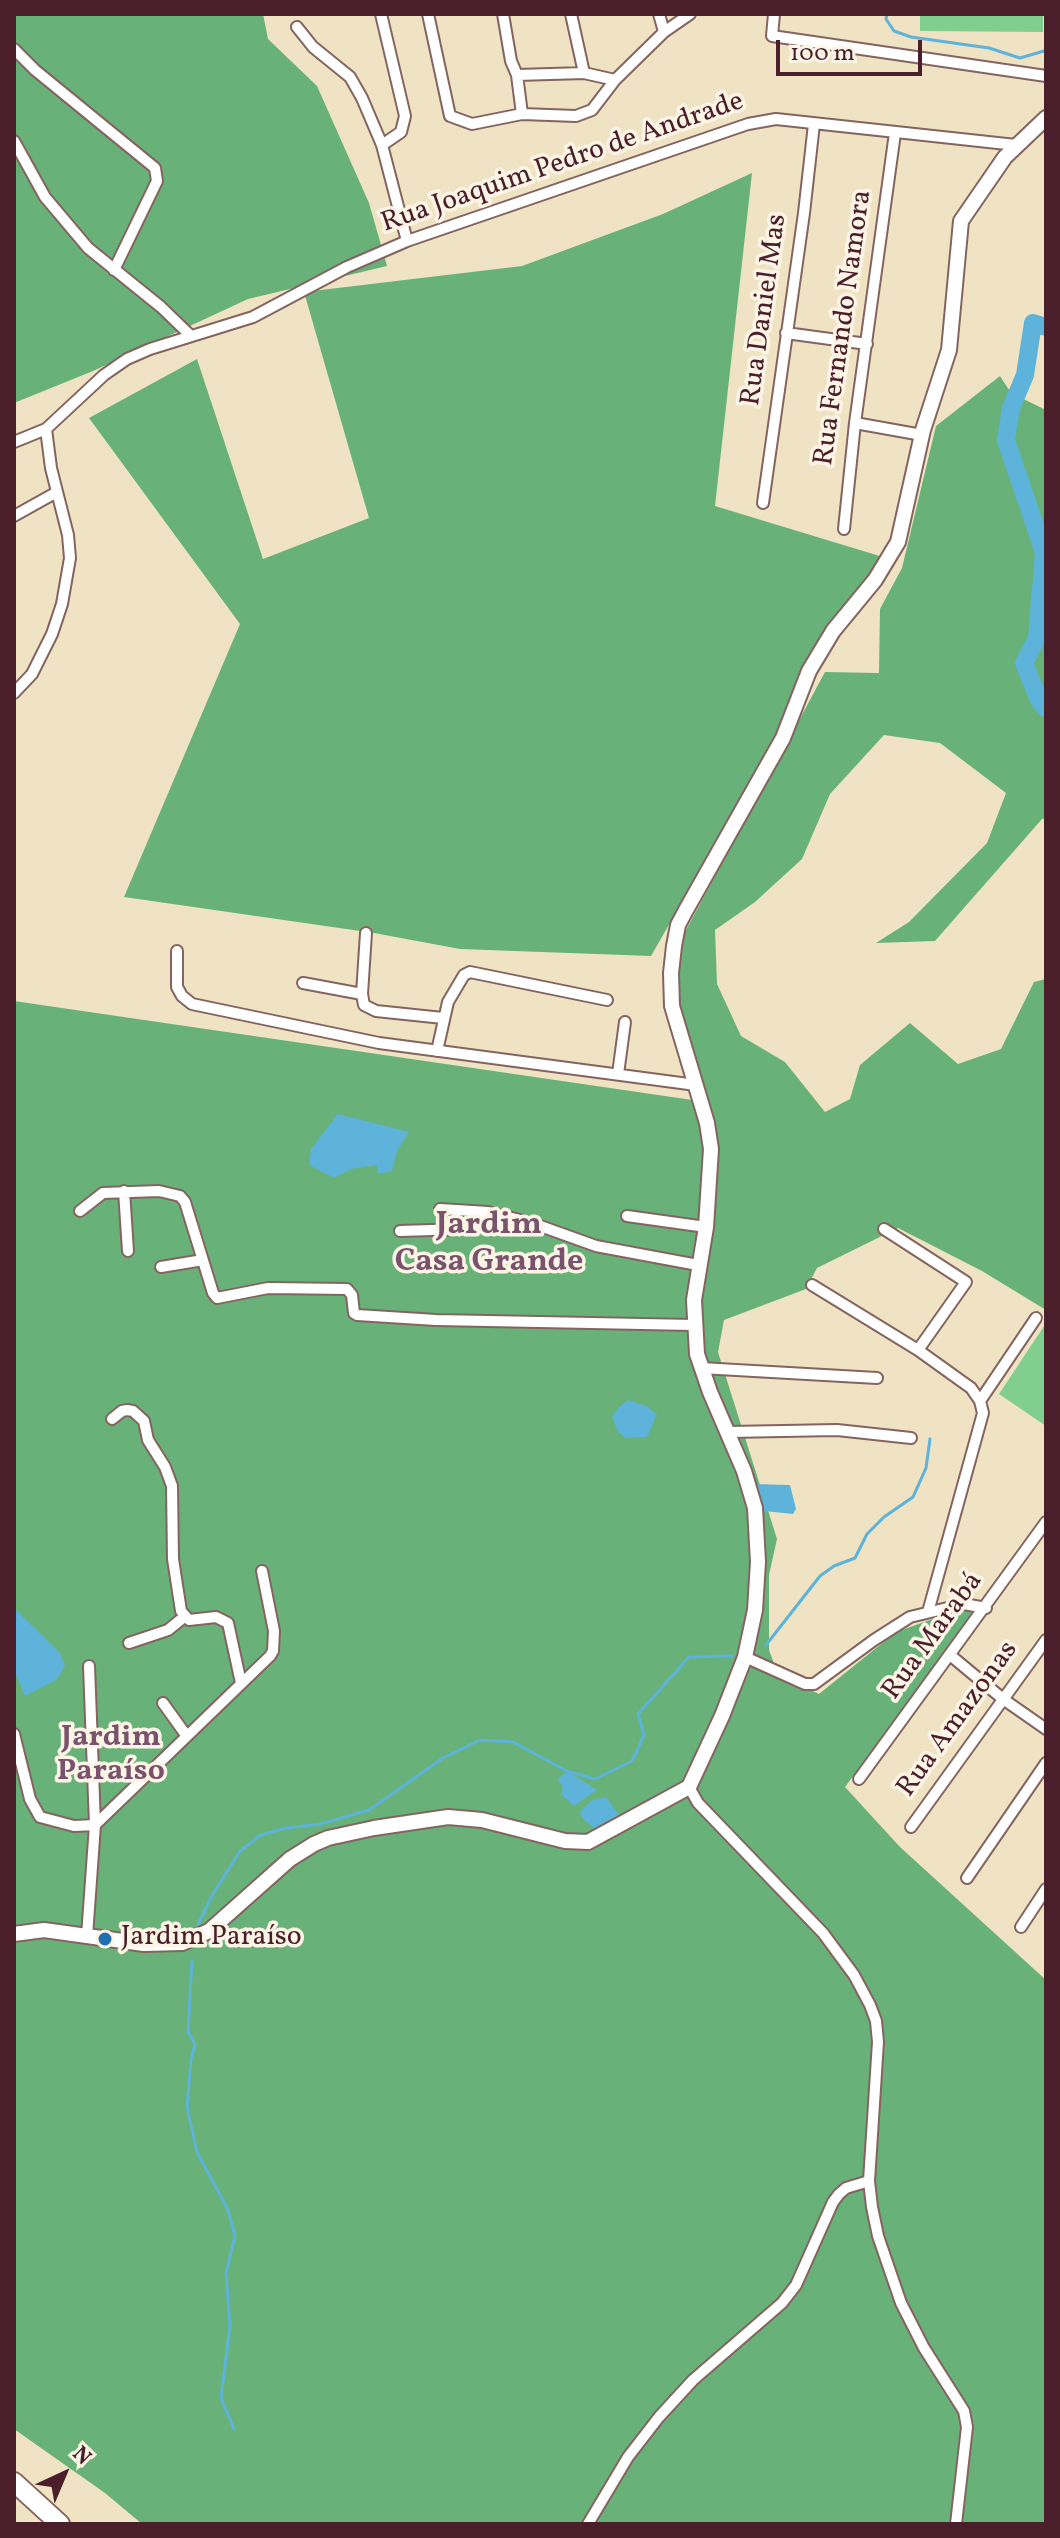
<!DOCTYPE html>
<html>
<head>
<meta charset="utf-8">
<style>
  body { margin:0 }
  #map { position:relative; width:1060px; height:2538px; overflow:hidden; background:#efe3c3; font-family:Vollkorn,serif }
  canvas { display:block }
  .frame { position:absolute; inset:0; border:16px solid #4a1f2b; pointer-events:none }
  .north { position:absolute; left:24px; top:2434px; width:80px; height:80px; -webkit-text-stroke:6px #fcf5e5; paint-order:stroke; rotate:44deg; font-size:22px; font-weight:700; line-height:32px; text-align:center; color:#4a1f2b }
  .north::after { content:''; display:block; margin:auto; width:28px; height:36px; background:#4a1f2b; clip-path:polygon(50% 0,100% 100%,50% 72%,0 100%) }
  .scale { position:absolute; left:776px; top:40px; width:146px; height:36px; box-sizing:border-box; border:4px solid #4a1f2b; border-top:0; padding-left:10px; font-size:24px; line-height:28px; white-space:nowrap; color:#4a1f2b; -webkit-text-stroke:6px #fcf5e5; paint-order:stroke }
</style>
</head>
<body>
<div id="map">
<canvas width="1060" height="2538"></canvas>
<div class="frame"></div>
<div class="north">N</div>
<div class="scale">100 m</div>
</div>
<script>
const ctx = document.querySelector('canvas').getContext('2d');
ctx.lineJoin = 'round';
function paint(path, color) { ctx.fillStyle = color; ctx.fill(path, 'evenodd'); }
const poly = rows => new Path2D(rows.map(r => 'M' + r).join(''));
function trace(path, color, width, dash) { ctx.strokeStyle = color; ctx.lineWidth = width; ctx.lineCap = dash ? 'butt' : 'round'; ctx.setLineDash(dash || []); ctx.stroke(path); }
function label(font, color, halo, rows, align = 'center') {
  ctx.font = font + ' Vollkorn,serif'; ctx.lineWidth = 7; ctx.setLineDash([]); ctx.textBaseline = 'middle'; ctx.strokeStyle = halo; ctx.fillStyle = color; for (const [text, x, y, turn = 0] of rows) {
    ctx.save(); ctx.translate(x, y); ctx.rotate((+turn || 0) * Math.PI / 180); ctx.textAlign = isNaN(turn) ? turn : align; if (halo) ctx.strokeText(text, 0, 0); ctx.fillText(text, 0, 0); ctx.restore();
  }
}
paint(poly([
  [920,14,1043,14,1043,32,920,31],
  [1046,1323,1046,1426,999,1394]
]), '#81cf8e');
paint(poly([
  [14,14,263,14,268,39,317,86,369,203,387,266,248,299,93,371,14,403],
  [752,173,715,506,883,557,796,703,651,956,460,949,374,933,124,897,240,624,89,418,197,359,263,559,369,518,304,292,522,266,663,214],
  [1000,376,1011,393,1046,410,1046,818,1042,819,935,941,876,943,909,922,987,843,1006,793,940,743,884,735,830,794,802,859,755,902,715,930,717,984,741,1036,785,1062,825,1112,850,1099,860,1065,910,1023,958,1064,1001,1049,1034,982,1046,979,1046,1310,982,1271,898,1228,817,1268,806,1289,724,1320,718,1352,777,1539,769,1575,769,1650,778,1674,819,1694,896,1632,961,1609,976,1613,845,1787,900,1847,1046,1980,1046,2524,142,2524,105,2493,14,2429,14,1001,706,1102,674,989,679,943,825,672,879,673,880,609,902,568,936,426]
]), '#68b279');
paint(poly([
  [338,1114,409,1132,397,1151,392,1171,378,1174,377,1165,351,1169,334,1178,309,1165,311,1149],
  [628,1400,646,1406,657,1414,647,1437,626,1438,618,1432,612,1417,618,1408],
  [754,1484,790,1485,796,1509,793,1514,764,1511],
  [14,1608,60,1653,65,1666,56,1680,25,1696,14,1670],
  [567,1771,597,1790,574,1806,561,1794,563,1786,557,1780],
  [606,1797,619,1815,609,1824,596,1829,585,1821,579,1812,591,1801]
]), '#5db3d9');
trace(poly([
  [887,14,886,19,894,31,911,37,989,48,1020,58,1044,51],
  [766,1645,820,1576,834,1566,855,1558,867,1534,884,1517,913,1497,926,1468,930,1439],
  [198,1925,210,1899,240,1851,261,1835,286,1828,320,1824,369,1810,443,1758,480,1740,513,1742,567,1771,595,1779,632,1761,644,1735,638,1714,689,1657,732,1656],
  [192,1961,188,2032,195,2044,191,2060,187,2107,197,2152,228,2210,235,2236,226,2273,230,2326,221,2398,234,2429]
]), '#5db3d9', 3);
trace(poly([
  [1046,327,1033,323,1025,375,1011,408,1006,440,1044,552,1037,638,1024,663,1039,700,1046,708]
]), '#5db3d9', 18);
const street = poly([
  [381,14,405,116,401,132,382,145],
  [428,14,450,116,472,124,522,114,576,116,592,110,615,80],
  [503,14,511,61,517,75,584,73,615,80,664,32,690,14],
  [571,14,584,73],
  [659,14,664,32],
  [774,14,772,36,1046,76],
  [297,27,313,47,350,77,362,98,382,145,407,241],
  [14,49,35,70,155,168,157,181,114,270],
  [517,75,522,114],
  [14,141,45,197,88,248,161,307,191,336],
  [786,333,867,344],
  [855,423,922,435],
  [14,442,46,429,104,375,127,359,150,349,253,317,347,267,407,241,748,124,776,119,1016,145],
  [763,503,804,213,814,124],
  [14,516,57,492],
  [844,529,855,423,895,133],
  [14,693,32,674,52,634,62,604,70,558,68,535,51,468,46,429],
  [177,951,177,987,182,996,192,1004,379,1043,696,1085],
  [303,983,362,994,366,933],
  [362,994,364,1005,376,1011,443,1018],
  [437,1051,448,1002,464,975,470,972,607,1000],
  [618,1074,625,1022],
  [124,1191,128,1251],
  [440,1209,488,1212,532,1223,596,1246,698,1265],
  [80,1211,103,1193,159,1191,180,1196,185,1202,213,1293,217,1298,268,1288,347,1289,352,1295,354,1313,357,1315,436,1320,694,1325],
  [627,1216,706,1227],
  [884,1229,966,1282,918,1350],
  [400,1231,464,1229,497,1215],
  [161,1267,203,1260],
  [812,1285,918,1350,971,1388,980,1401,983,1413,928,1612],
  [701,1368,877,1378],
  [980,1401,1036,1318],
  [112,1419,122,1411,127,1410,133,1411,144,1421,148,1440,165,1467,172,1486,173,1559,181,1611,189,1620,216,1617,228,1623,241,1683],
  [729,1432,837,1430,911,1438],
  [129,1643,168,1630,184,1617],
  [950,1655,1003,1699,1046,1729],
  [745,1657,805,1684,814,1684,874,1640,910,1617,964,1604,986,1608],
  [163,1703,186,1735],
  [14,1734,30,1799,40,1817,74,1826,95,1825,270,1656,273,1651,274,1631,262,1571],
  [859,1779,1046,1522],
  [689,1787,698,1803,823,1933,854,1975,870,2005,876,2021,878,2042,869,2181,872,2207,878,2236,901,2303,924,2348,964,2411,967,2427,956,2524],
  [911,1827,1046,1640],
  [967,1878,1046,1763],
  [1021,1927,1046,1889],
  [87,1936,95,1825,89,1666],
  [588,2524,628,2457,659,2417,693,2380,782,2303,796,2285,833,2202,839,2194,846,2188,869,2181]
]);
const secondary = poly([
  [14,1934,44,1930,144,1944,182,1943,209,1931,290,1859,314,1844,328,1838,374,1828,448,1817,482,1820,565,1841,588,1842,689,1787,722,1716,745,1657,755,1610,758,1562,755,1508,744,1471,710,1392,697,1354,694,1300,706,1227,711,1149,707,1123,672,1006,671,973,674,946,678,925,686,910,783,738,809,671,833,631,875,580,898,542,923,430,949,350,961,221,1005,157,1046,118]
]);
const highway = poly([
  [14,2482,60,2524]
]);
trace(street, '#846460', 14);
trace(secondary, '#846460', 18);
trace(highway, '#846460', 22);
trace(street, '#fff', 10);
trace(secondary, '#fff', 14);
trace(highway, '#fff', 18);
for (const [x, y, r, color] of [
  [105,1939,8,"#1f6fb2"]
]) { const dot = new Path2D(); dot.arc(x, y, r, 0, 2 * Math.PI); ctx.fillStyle = color; ctx.fill(dot); trace(dot, '#fcf5e5', 3); }
label('28px', '#4a1f2b', '#fcf5e5', [
  ["Rua Joaquim Pedro de Andrade",563,164,-19],
  ["Rua Daniel Mas",766,310,-82],
  ["Rua Fernando Namora",845,328,-82],
  ["Rua Marabá",934,1637,-54],
  ["Rua Amazonas",959,1720,-54]
]);
label('28px', '#4a1f2b', '#fcf5e5', [
  ["Jardim Paraíso",121,1939]
], 'left');
label('bold 30px', '#79526e', '#fcf5e5', [
  ["Jardim",111,1739],
  ["Paraíso",111,1773]
]);
label('bold 32px', '#79526e', '#fcf5e5', [
  ["Jardim",489,1227],
  ["Casa Grande",489,1264]
]);
</script>
</body>
</html>
